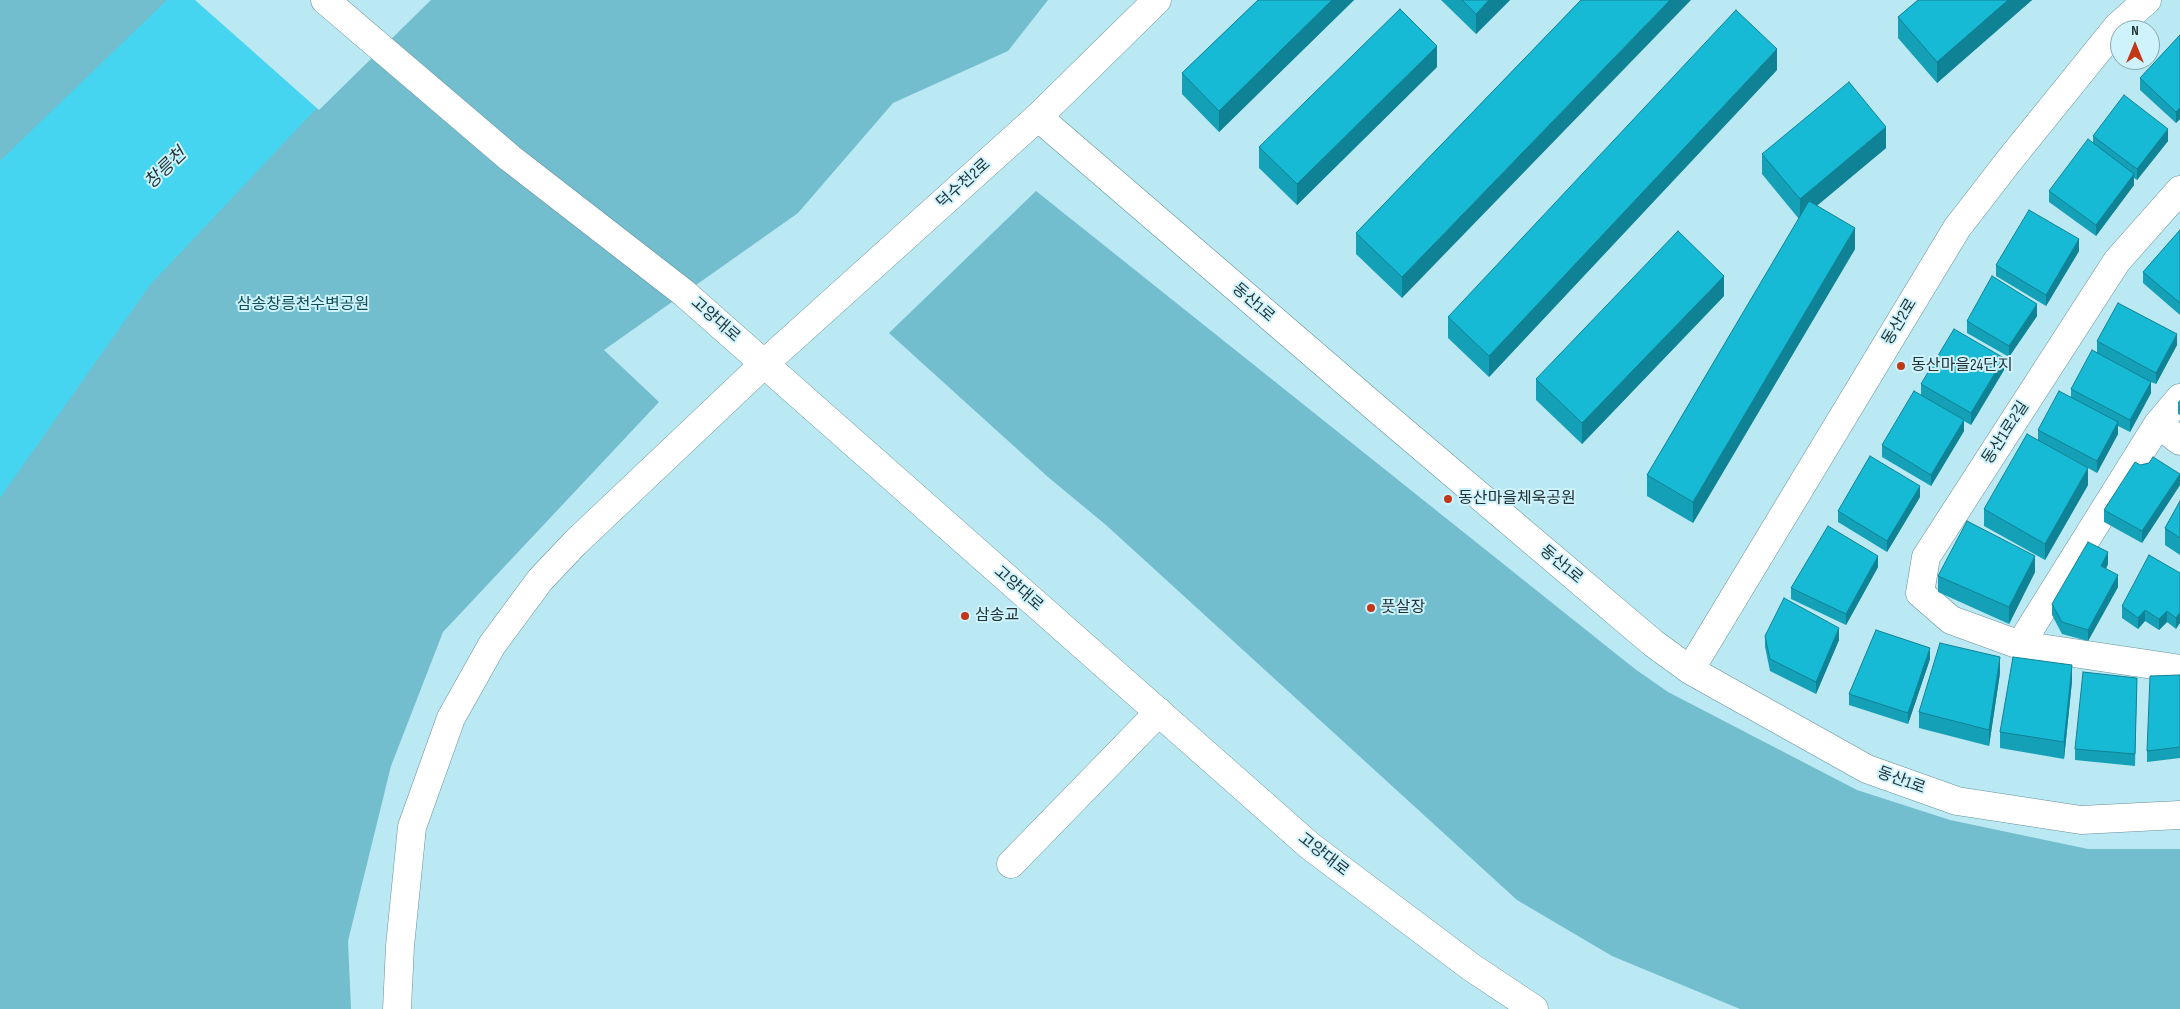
<!DOCTYPE html>
<html>
<head>
<meta charset="utf-8">
<style>
  body { margin:0 }
  #map { position:relative; width:2180px; height:1009px; overflow:hidden; background:#bae8f3; font-family:"Sofia Sans Condensed",sans-serif }
  canvas { display:block }
  .north { position:absolute; left:2110px; top:20px; width:50px; height:50px; box-sizing:border-box; background:#cff3fc; border:1px solid #8aa7ae; border-radius:50%; rotate:0deg; font-size:14px; font-weight:700; line-height:20px; text-align:center; color:#223438 }
  .north::after { content:''; display:block; margin:auto; width:18px; height:22px; background:#c13717; clip-path:polygon(50% 0,100% 100%,50% 72%,0 100%) }
</style>
</head>
<body>
<div id="map">
<canvas width="2180" height="1009"></canvas>
<div class="north">N</div>
</div>
<script>
const ctx = document.querySelector('canvas').getContext('2d');
ctx.lineJoin = 'round';
function paint(path, color) { ctx.fillStyle = color; ctx.fill(path, 'evenodd'); }
const poly = rows => new Path2D(rows.map(r => 'M' + r).join(''));
function trace(path, color, width, dash) { ctx.strokeStyle = color; ctx.lineWidth = width; ctx.lineCap = dash ? 'butt' : 'round'; ctx.setLineDash(dash || []); ctx.stroke(path); }
function label(font, color, halo, rows, align = 'center') {
  ctx.font = font + ' "Sofia Sans Condensed","Noto Sans KR",sans-serif'; ctx.lineWidth = 4; ctx.setLineDash([]); ctx.textBaseline = 'middle'; ctx.strokeStyle = halo; ctx.fillStyle = color; for (const [text, x, y, turn = 0] of rows) {
    ctx.save(); ctx.translate(x, y); ctx.rotate((+turn || 0) * Math.PI / 180); ctx.textAlign = isNaN(turn) ? turn : align; if (halo) ctx.strokeText(text, 0, 0); ctx.fillText(text, 0, 0); ctx.restore();
  }
}
paint(poly([
  [0,0,1048,0,1008,51,893,103,798,213,604,350,659,402,443,632,391,766,348,941,351,1009,0,1009],
  [1036,191,1635,669,1668,692,1857,790,1950,820,2088,849,2180,849,2180,1009,1740,1009,1612,956,1517,900,1106,525,1048,477,889,333]
]), '#72bdce');
paint(poly([
  [167,0,428,0,314,111,150,285,0,498,0,161]
]), '#46d5f1');
paint(poly([
  [195,0,431,0,319,110]
]), '#bae8f3');
const street = poly([
  [1038,117,1383,414,1653,643,1690,670,1867,769,1957,801,2081,820,2180,815],
  [2180,190,2117,261,1926,557,1920,593,1951,620,2020,645,2180,669],
  [2158,424,2180,441],
  [2020,645,2158,424,2180,398],
  [1690,670,1957,228,2008,162,2117,27,2147,0],
  [1011,864,1159,712],
  [397,1009,400,946,412,827,451,718,492,645,540,580,575,543,765,363]
]);
const secondary = poly([
  [765,363,1038,117,1157,0]
]);
const primary = poly([
  [325,0,510,158,684,293,1310,846,1471,967,1534,1009]
]);
trace(street, '#66919c', 29);
trace(secondary, '#66919c', 29);
trace(primary, '#66919c', 29);
trace(street, '#fff', 28);
trace(secondary, '#fff', 28);
trace(primary, '#fff', 28);
paint(poly([
  [1258,0,1354,0,1219,132,1182,94,1182,73],
  [1441,0,1510,0,1476,34],
  [1581,0,1402,298,1356,254,1356,233],
  [1918,0,2032,0,1937,83,1898,38,1898,17],
  [2180,35,2180,119,2176,123,2140,90,2140,78],
  [1437,67,1297,205,1259,168,1259,147],
  [1777,70,1489,377,1448,338,1448,317],
  [2093,136,2168,141,2137,180,2134,178,2134,185,2096,236,2049,202,2049,191,2093,143],
  [1886,148,1817,205,1855,249,1693,523,1647,496,1647,475,1799,219,1762,174,1762,154],
  [2180,230,2180,315,2143,283,2143,272],
  [2079,251,2046,306,1996,276,1996,265],
  [1724,296,1582,444,1536,400,1536,379],
  [2037,316,2009,357,1967,333,1967,321],
  [2097,341,2177,345,2156,384,2151,382,2151,393,2130,432,2118,426,2118,434,2097,473,2061,453,2088,485,2045,560,1984,526,1984,509,2038,440,2038,430,2071,397,2071,389,2097,353],
  [2004,370,1971,425,1964,421,1964,431,1931,486,1882,457,1882,445,1921,395,1921,384],
  [2180,400,2180,415,2178,414,2178,402],
  [2180,485,2142,543,2104,522,2104,510],
  [1920,497,1887,552,1838,522,1838,511],
  [2180,501,2180,555,2165,545,2165,528],
  [2108,564,2106,569,2118,587,2088,641,2062,634,2052,615,2052,604],
  [1878,567,1846,625,1791,599,1791,588],
  [2035,572,2009,624,1938,592,1938,576],
  [2180,573,2176,629,2167,622,2159,630,2145,621,2138,629,2122,618,2122,606],
  [1765,636,1839,640,1816,694,1770,671,1765,647],
  [1930,659,1908,724,1849,705,1849,694],
  [2000,673,1989,746,1919,728,1919,712],
  [2180,675,2180,758,2147,762,2147,751],
  [2137,678,2135,766,2075,760,2075,749],
  [2072,681,2064,759,2000,748,2000,732]
]), '#14a0b7');
paint(poly([
  [1332,0,1354,0,1219,132,1219,111],
  [1489,0,1510,0,1476,34,1476,14],
  [1670,0,1691,0,1402,298,1402,277],
  [2008,0,2032,0,1937,83,1937,62],
  [1437,46,1437,67,1297,205,1297,184],
  [1777,49,1777,70,1489,377,1489,356],
  [2180,108,2180,119,2176,123,2176,112],
  [1886,127,1886,148,1800,220,1800,199],
  [2168,129,2168,141,2137,180,2137,169],
  [2134,174,2134,185,2096,236,2096,225],
  [1855,228,1855,249,1693,523,1693,502],
  [2079,239,2079,251,2046,306,2046,295],
  [1724,276,1724,296,1582,444,1582,423],
  [2037,304,2037,316,2009,357,2009,346],
  [2177,334,2177,345,2156,384,2156,373],
  [2004,358,2004,370,1971,425,1971,413],
  [2151,382,2151,393,2130,432,2130,420],
  [1964,420,1964,431,1931,486,1931,475],
  [2118,422,2118,434,2097,473,2097,461],
  [2088,468,2088,485,2045,560,2045,544],
  [2180,474,2180,485,2142,543,2142,531],
  [1920,486,1920,497,1887,552,1887,541],
  [2108,552,2108,564,2101,578,2101,566],
  [1878,556,1878,567,1846,625,1846,614],
  [2035,556,2035,572,2009,624,2009,607],
  [2118,575,2118,587,2088,641,2088,630],
  [2145,610,2145,621,2138,629,2138,618],
  [2167,611,2167,622,2159,630,2159,619],
  [2180,612,2180,623,2176,629,2176,618],
  [1839,628,1839,640,1816,694,1816,682],
  [1930,648,1930,659,1908,724,1908,713],
  [2000,657,2000,673,1989,746,1989,730],
  [2072,665,2072,681,2064,759,2064,742]
]), '#108295');
const building = poly([
  [1258,0,1332,0,1219,111,1182,73,1258,0],
  [1462,0,1489,0,1476,14,1462,0],
  [1581,0,1670,0,1402,277,1356,233,1581,0],
  [1918,0,2008,0,1937,62,1898,17,1918,0],
  [1400,9,1437,46,1297,184,1259,147,1400,9],
  [1736,10,1777,49,1489,356,1448,317,1736,10],
  [2180,35,2180,108,2176,112,2140,78,2180,35],
  [1849,82,1886,127,1800,199,1762,154,1849,82],
  [2124,95,2168,129,2137,169,2093,136,2124,95],
  [2088,139,2134,174,2096,225,2049,191,2088,139],
  [1809,201,1855,228,1693,502,1647,475,1809,201],
  [2029,210,2079,239,2046,295,1996,265,2029,210],
  [2180,230,2180,303,2143,272,2180,230],
  [1678,231,1724,276,1582,423,1536,379,1678,231],
  [1992,276,2037,304,2009,346,1967,321,1992,276],
  [2118,303,2177,334,2156,373,2097,341,2118,303],
  [1954,329,2004,358,1971,413,1921,384,1954,329],
  [2092,350,2151,382,2130,420,2071,389,2092,350],
  [1914,391,1964,420,1931,475,1882,445,1914,391],
  [2059,391,2118,422,2097,461,2038,430,2059,391],
  [2027,434,2088,468,2045,544,1984,509,2027,434],
  [1870,456,1920,486,1887,541,1838,511,1870,456],
  [2153,457,2180,474,2142,531,2104,510,2135,462,2140,465,2149,463,2153,457],
  [2180,501,2180,538,2165,528,2180,501],
  [1967,521,2035,556,2009,607,1938,576,1967,521],
  [1828,526,1878,556,1846,614,1791,588,1828,526],
  [2088,542,2108,552,2101,566,2118,575,2088,630,2062,622,2052,604,2088,542],
  [2149,555,2180,573,2180,612,2176,618,2167,611,2159,619,2145,610,2138,618,2122,606,2149,555],
  [1784,598,1839,628,1816,682,1770,659,1765,636,1784,598],
  [1876,630,1930,648,1908,713,1849,694,1876,630],
  [1940,643,2000,657,1989,730,1919,712,1940,643],
  [2013,657,2072,665,2064,742,2000,732,2013,657],
  [2083,672,2137,678,2135,754,2075,749,2083,672],
  [2180,675,2180,747,2147,751,2150,676,2180,675]
]);
paint(building, '#17bad5');
trace(building, '#108295', 1);
for (const [x, y, r, color] of [
  [1901,366,5,"#c13717"],
  [1448,499,5,"#c13717"],
  [1371,608,5,"#c13717"],
  [965,616,5,"#c13717"]
]) { const dot = new Path2D(); dot.arc(x, y, r, 0, 2 * Math.PI); ctx.fillStyle = color; ctx.fill(dot); trace(dot, '#cff3fc', 2); }
label('16px', '#223438', '#cff3fc', [
  ["덕수천2로",964,184,-42],
  ["동산1로",1253,303,41],
  ["고양대로",715,320,41],
  ["동산2로",1900,322,-59],
  ["동산1로2길",2006,433,-57],
  ["동산1로",1561,565,40],
  ["고양대로",1018,589,41],
  ["동산1로",1901,781,20],
  ["고양대로",1323,855,38]
]);
label('16px', '#104d59', '#cff3fc', [
  ["삼송창릉천수변공원",303,305]
]);
label('16px', '#223438', '#cff3fc', [
  ["동산마을24단지",1911,366],
  ["동산마을체욱공원",1458,499],
  ["풋살장",1381,608],
  ["삼송교",975,616]
], 'left');
label('italic 18px', '#1d3439', '#cff3fc', [
  ["창릉천",166,169,-44]
]);
</script>
</body>
</html>
